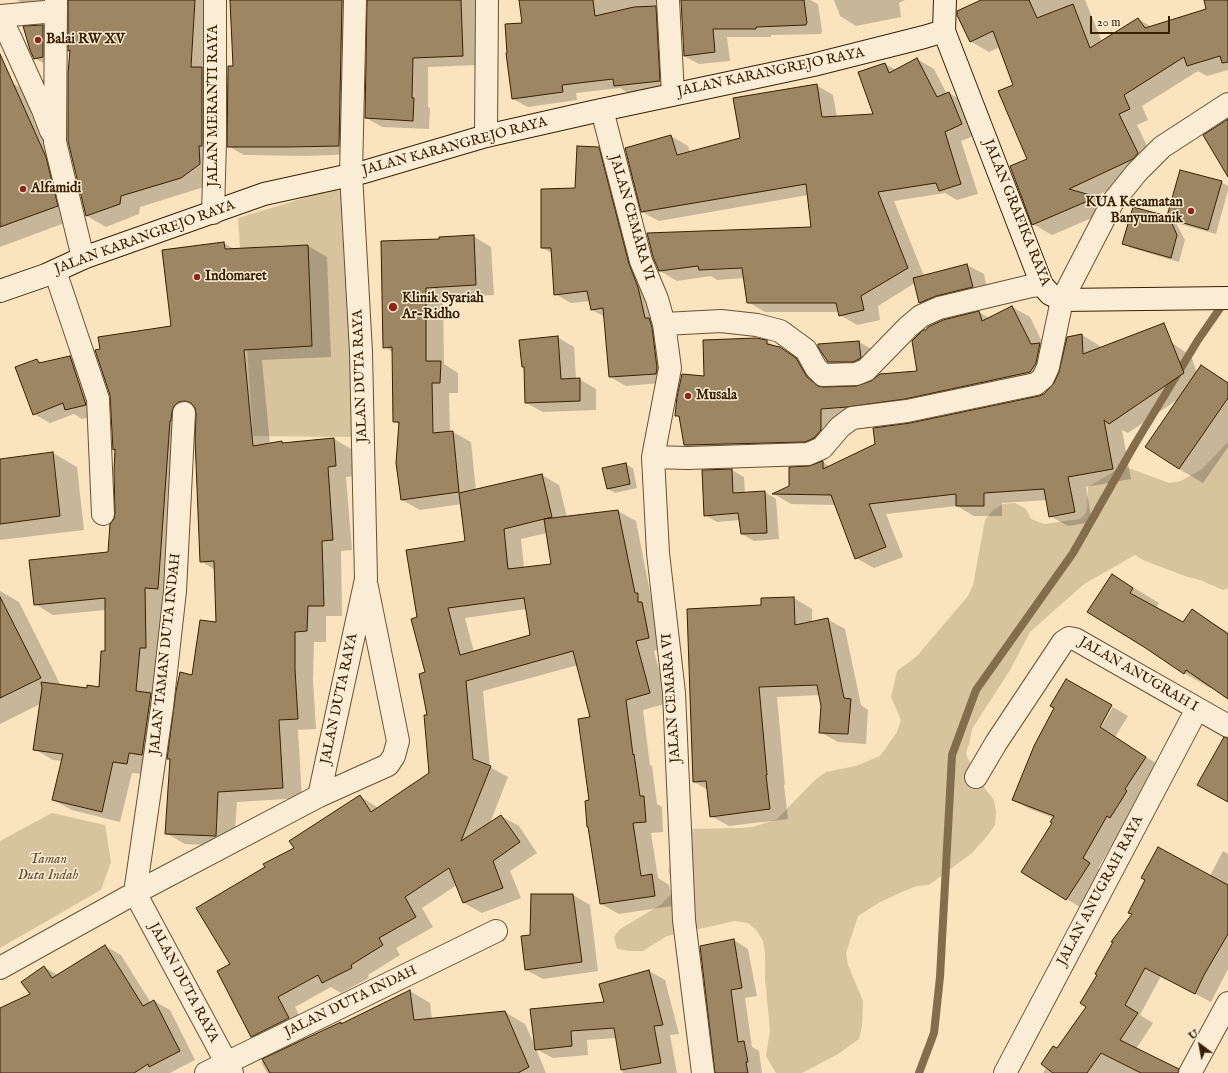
<!DOCTYPE html>
<html>
<head>
<meta charset="utf-8">
<style>
  body { margin:0 }
  #map { position:relative; width:1228px; height:1073px; overflow:hidden; background:#f9e4bf; font-family:"IM FELL English",serif }
  canvas { display:block }
  .north { position:absolute; left:1180px; top:1025px; width:40px; height:40px; -webkit-text-stroke:3px #fbedd5; paint-order:stroke; rotate:328deg; font-size:11px; font-weight:700; line-height:16px; text-align:center; color:#382000 }
  .north::after { content:''; display:block; margin:auto; width:14px; height:18px; background:#382000; clip-path:polygon(50% 0,100% 100%,50% 72%,0 100%) }
  .scale { position:absolute; left:1090px; top:16px; width:80px; height:18px; box-sizing:border-box; border:2px solid #382000; border-top:0; padding-left:5px; font-size:12px; line-height:14px; white-space:nowrap; color:#382000; -webkit-text-stroke:3px #fbedd5; paint-order:stroke }
</style>
</head>
<body>
<div id="map">
<canvas width="1228" height="1073"></canvas>
<div class="north">U</div>
<div class="scale">20 m</div>
</div>
<script>
const ctx = document.querySelector('canvas').getContext('2d');
ctx.lineJoin = 'round';
function paint(path, color) { ctx.fillStyle = color; ctx.fill(path, 'evenodd'); }
const poly = rows => new Path2D(rows.map(r => 'M' + r).join(''));
function trace(path, color, width, dash) { ctx.strokeStyle = color; ctx.lineWidth = width; ctx.lineCap = dash ? 'butt' : 'round'; ctx.setLineDash(dash || []); ctx.stroke(path); }
function label(font, color, halo, rows, align = 'center') {
  ctx.font = font + ' "IM FELL English",serif'; ctx.lineWidth = 3; ctx.setLineDash([]); ctx.textBaseline = 'middle'; ctx.strokeStyle = halo; ctx.fillStyle = color; for (const [text, x, y, turn = 0] of rows) {
    ctx.save(); ctx.translate(x, y); ctx.rotate((+turn || 0) * Math.PI / 180); ctx.textAlign = isNaN(turn) ? turn : align; if (halo) ctx.strokeText(text, 0, 0); ctx.fillText(text, 0, 0); ctx.restore();
  }
}
paint(poly([
  [347,185,358,437,253,436,238,218],
  [1228,442,1228,588,1223,590,1200,580,1188,577,1145,561,1135,555,1084,584,1030,632,1010,670,972,729,970,741,966,753,968,759,986,790,994,800,996,813,995,825,988,835,972,853,929,885,917,886,902,892,880,902,858,916,846,953,848,965,863,1001,862,1026,859,1039,838,1054,802,1073,776,1073,766,1056,770,1030,765,979,765,954,763,941,757,931,748,923,735,921,667,936,643,951,629,951,617,949,614,937,620,929,662,904,670,895,672,882,668,870,688,829,740,828,753,827,777,819,816,779,826,772,856,766,880,756,897,732,901,720,891,697,897,671,917,656,968,596,973,585,985,520,993,510,1003,504,1015,503,1026,509,1031,519,1044,524,1080,519,1086,513,1087,507,1088,487,1123,466,1169,483,1181,481,1202,469],
  [52,813,105,825,111,862,101,890,0,948,0,841]
]), '#d8c39f');
paint(poly([
  [17,0,69,0,64,4,37,12],
  [70,0,214,0,218,174,201,188,140,207,139,214,106,227,87,216,71,51,69,50],
  [231,0,363,0,355,154,306,156,244,155,228,146,234,67],
  [368,0,485,0,479,65,428,67,428,107,430,108,429,129,382,127,366,118],
  [520,0,674,0,674,89,630,94,620,88,576,93,577,100,528,107,513,99,523,24],
  [682,0,810,0,818,4,822,31,821,34,771,35,771,37,727,37,730,61,699,64,684,56],
  [834,0,905,0,899,3,901,17,856,26,840,16],
  [983,0,1085,0,1102,42,1138,19,1152,27,1208,9,1205,0,1228,0,1228,70,1207,76,1198,71,1142,106,1148,120,1137,125,1156,165,1152,169,1094,197,1115,208,1052,235,1033,224,1029,159,1014,86,1000,47,989,52,970,41],
  [43,26,51,30,51,61,43,63,35,58,25,27],
  [917,59,934,69,947,94,949,93,966,103,979,134,961,141,978,194,957,200,945,193,894,201,924,276,967,265,984,274,989,296,936,312,920,303,915,283,878,306,880,320,857,325,840,315,839,312,765,312,748,302,745,278,717,280,711,276,677,281,660,271,813,228,808,195,659,221,642,212,671,136,688,146,690,152,741,138,816,85,833,95,837,117,874,115,885,64,896,70],
  [12,83,33,95,78,218,0,247,0,88],
  [598,148,614,157,672,382,626,386,610,377,605,317,592,310,590,301,571,303,555,294,552,253,542,248],
  [1221,182,1228,186,1228,190,1216,234,1176,223,1185,240,1179,262,1131,248,1123,244,1168,217],
  [473,236,491,247,494,295,443,298,444,364,458,373,458,393,449,393,450,432,453,432,471,442,476,491,542,475,559,485,567,517,618,511,636,521,652,602,655,604,666,648,654,651,668,703,643,710,650,765,652,766,657,804,662,807,663,832,651,833,658,878,669,885,672,906,619,914,601,904,589,827,591,718,578,665,483,691,490,767,508,777,490,823,501,816,519,826,537,853,510,871,521,898,482,913,464,903,457,885,422,908,433,927,396,948,400,955,368,975,369,978,341,993,331,987,295,1007,306,1029,270,1047,252,1036,231,965,266,868,295,848,360,796,378,808,430,774,426,673,418,618,466,542,462,504,420,510,402,500,400,425,394,421,393,352,384,347,440,240],
  [547,533,552,565,524,568,521,539],
  [527,609,532,636,474,652,465,618],
  [224,243,234,249,308,246,327,257,331,357,262,360,270,444,334,439,353,450,355,476,346,477,352,550,341,551,342,616,326,616,326,642,314,642,313,680,316,729,298,730,302,798,237,802,234,846,185,844,166,833,171,760,168,758,193,676,217,623,215,570,201,561,198,412,193,417,146,774,132,773,120,822,72,810,53,800,62,761,53,760,34,749,40,704,0,724,0,591,19,602,61,686,88,689,100,688,106,652,106,610,53,615,35,604,109,553,115,520,116,450,114,449,172,327],
  [1012,307,1030,317,1044,346,1053,373,866,416,839,440,702,455,685,445,680,418,676,415,705,377,766,341,798,358,814,370,825,388,857,387,918,372,979,312,989,318],
  [1082,335,1100,346,1100,348,1168,340,1191,356,1197,373,1207,370,1228,382,1228,447,1203,483,1179,469,1180,398,1128,433,1122,430,1131,479,1086,487,1092,522,1068,526,1050,516,1047,500,1002,503,1002,516,974,516,957,506,886,514,903,557,874,568,856,558,836,505,791,504,774,494,790,487,809,467,823,462,830,467,876,444,910,424,1039,397,1044,395,1055,384,1060,372,1068,338],
  [557,337,574,347,576,379,579,379,596,389,596,410,543,412,526,403],
  [859,342,875,351,845,371,829,362],
  [70,357,87,367,102,414,82,419,74,414,50,423,34,414,37,360,43,363],
  [53,453,77,467,84,530,0,540,0,460],
  [625,464,633,468,637,488,615,493,607,488],
  [732,470,744,477,745,493,765,492,776,499,779,539,754,541,742,534,740,520,717,522,705,515],
  [1113,575,1159,603,1156,608,1183,623,1192,610,1228,632,1228,698,1211,686,1210,688,1184,673],
  [794,598,812,609,812,622,827,619,845,629,861,705,868,710,866,744,838,742,820,732,822,706,820,695,777,697,785,785,784,785,788,819,729,826,711,816,708,790,694,782,762,606,762,599],
  [1113,707,1128,716,1115,737,1162,767,1124,825,1098,868,1105,873,1083,909,1022,872,1054,822,1054,818,1030,809,1013,800,1096,731,1098,732],
  [1223,851,1228,854,1228,969,1211,1002,1161,976,1140,1015,1153,1023,1136,1049,1170,1073,1043,1073,1057,1049,1210,876],
  [573,895,590,905,598,971,543,979,526,970,531,936],
  [734,940,748,949,757,996,745,998,752,1047,759,1051,762,1073,716,1073],
  [105,946,121,955,151,1003,154,1001,170,1010,195,1060,170,1073,0,1073,0,1009,31,994,44,967,58,975],
  [649,971,665,980,679,1034,670,1035,677,1073,623,1073,617,1038,587,1040,588,1055,553,1058,536,1049,546,1073,267,1073,261,1062,304,1040,341,1023,343,1024,410,991,430,1003,432,1020,505,1012,525,1024,536,1048,605,1003]
]), '#0003');
trace(poly([
  [919,1073,934,1033,940,977,952,755,976,690,1073,553,1135,444,1198,340,1225,301]
]), '#846d4c', 8);
const building = poly([
  [68,0,195,0,191,67,202,67,202,146,199,146,200,164,181,178,121,196,120,204,86,216,68,141,68,73,70,50,68,51,68,0],
  [230,0,342,0,339,146,289,147,227,147,228,66,233,66,230,0],
  [367,0,461,0,463,56,413,58,412,98,414,98,413,121,365,118,367,0],
  [519,0,593,0,595,16,634,7,656,6,660,81,614,86,613,79,562,85,563,92,512,99,506,53,507,53,505,24,522,23,519,0],
  [681,0,804,0,807,23,806,24,806,25,756,27,756,29,713,29,715,52,684,56,681,0],
  [981,0,1029,0,1037,18,1073,4,1090,48,1138,18,1145,28,1206,9,1204,0,1228,0,1228,62,1222,63,1220,56,1187,66,1184,57,1124,95,1130,109,1119,114,1138,153,1133,159,1069,189,1097,197,1032,225,1010,166,1027,159,998,91,1013,85,993,31,970,42,957,15,957,11,981,0],
  [43,25,43,57,34,59,30,50,23,26,43,25],
  [0,54,46,157,58,206,0,227,0,54],
  [917,58,937,97,949,92,962,124,945,132,961,184,939,191,936,183,878,192,908,268,861,296,864,310,839,316,836,303,747,303,742,268,699,270,698,266,659,271,653,257,647,233,811,227,806,184,641,212,625,148,671,135,677,155,740,138,733,98,817,84,822,117,873,114,858,72,885,63,889,73,917,58],
  [1228,119,1228,177,1203,135,1228,119],
  [577,146,599,147,629,264,638,287,645,318,649,318,652,327,657,368,656,374,609,377,603,308,591,310,587,291,554,295,551,248,541,248,541,189,575,188,577,146],
  [1180,170,1222,181,1208,230,1170,219,1177,235,1171,258,1122,244,1133,207,1167,216,1180,170],
  [474,235,476,285,426,288,426,361,441,361,440,383,432,383,433,433,453,431,459,492,401,500,396,463,399,422,393,422,392,347,383,348,381,241,439,239,439,237,474,235],
  [224,242,225,249,308,245,312,346,244,350,253,446,282,441,282,443,334,438,336,466,328,467,333,540,322,541,324,606,308,606,307,631,295,632,295,669,298,719,279,720,283,788,218,792,216,836,165,834,170,759,167,759,176,691,180,672,192,675,200,620,216,622,214,561,200,562,195,438,196,414,195,408,191,403,185,401,179,402,174,406,172,412,171,421,170,421,158,589,145,588,146,648,140,648,136,691,151,693,142,755,129,753,127,764,113,762,102,812,52,800,63,754,33,750,42,688,41,682,87,688,87,685,99,687,101,651,105,651,105,598,34,605,29,560,108,552,110,524,114,519,115,513,114,472,115,449,113,450,110,395,95,350,100,349,98,337,171,326,162,250,224,242],
  [967,264,973,287,936,296,919,303,913,278,967,264],
  [1012,306,1031,344,1040,343,1036,363,1030,372,905,399,847,407,821,409,821,430,814,438,805,442,684,445,679,416,675,416,677,397,682,374,704,376,703,340,756,338,767,340,767,344,780,347,796,358,807,377,818,386,823,387,856,386,871,381,880,374,917,371,912,341,923,330,926,330,928,327,943,320,979,311,982,321,1012,306],
  [1164,323,1184,373,1109,424,1104,420,1113,469,1068,477,1075,512,1049,517,1044,489,984,493,984,506,956,506,956,494,869,504,886,547,855,559,831,495,772,494,789,486,789,467,809,466,823,461,823,469,875,444,873,428,910,423,1039,396,1044,394,1054,383,1059,372,1067,337,1082,334,1083,354,1164,323],
  [558,336,561,379,580,378,580,401,525,403,524,367,522,367,519,340,558,336],
  [859,341,861,358,853,362,828,362,818,347,818,344,859,341],
  [70,356,86,405,65,410,63,403,33,415,15,367,37,359,39,363,70,356],
  [1201,365,1228,383,1228,398,1179,469,1145,447,1201,365],
  [53,452,60,516,0,524,0,459,53,452],
  [626,463,630,484,607,489,602,468,626,463],
  [732,469,733,493,765,491,767,533,741,534,738,513,704,516,702,470,732,469],
  [542,474,552,517,504,529,508,569,551,564,544,519,618,510,635,593,638,593,638,602,642,602,649,638,636,641,650,693,626,700,633,755,634,754,640,796,644,796,646,822,633,823,641,876,652,874,655,896,600,904,588,827,587,827,585,801,589,800,578,719,590,717,573,651,466,681,473,759,491,766,461,841,501,815,520,842,493,861,503,888,463,903,449,868,405,897,416,917,379,938,383,945,351,965,352,968,322,983,318,975,278,997,289,1018,251,1037,217,971,230,964,196,908,265,867,263,864,294,848,289,841,360,795,371,812,429,773,424,715,427,715,419,674,425,672,411,619,417,617,406,550,465,541,459,493,542,474],
  [524,598,530,635,460,655,448,608,524,598],
  [1112,574,1133,588,1130,593,1183,622,1192,609,1228,634,1228,699,1186,670,1184,674,1144,647,1087,612,1112,574],
  [0,597,41,678,0,698,0,597],
  [794,597,795,625,828,618,844,698,851,699,848,734,819,733,821,706,817,685,759,687,767,775,766,775,770,809,710,817,706,781,693,782,687,609,761,605,761,598,794,597],
  [1066,679,1112,705,1100,727,1146,757,1125,789,1127,791,1110,818,1107,816,1083,858,1090,863,1066,900,1021,872,1052,823,1050,822,1054,816,1012,800,1034,746,1054,708,1050,706,1066,679],
  [1224,737,1228,738,1228,802,1197,785,1224,737],
  [1158,847,1228,885,1228,934,1204,975,1195,994,1145,968,1125,1005,1138,1013,1120,1040,1179,1069,1178,1073,1141,1073,1101,1053,1087,1073,1053,1073,1041,1064,1053,1046,1057,1048,1086,1007,1080,1003,1097,975,1095,974,1113,942,1111,942,1132,914,1128,913,1145,880,1141,878,1158,847],
  [531,894,573,894,582,962,525,970,521,936,530,935,531,894],
  [734,939,742,988,731,990,738,1042,744,1041,748,1062,746,1062,748,1073,715,1073,700,946,734,939],
  [105,945,143,1006,154,1000,180,1051,149,1067,148,1064,134,1073,0,1073,0,1008,30,994,21,982,44,966,52,978,105,945],
  [649,970,663,1025,654,1026,661,1063,621,1070,614,1028,571,1031,572,1046,535,1050,530,1009,604,1002,599,984,649,970],
  [410,990,414,1020,505,1011,529,1067,518,1073,270,1073,262,1059,341,1022,341,1024,410,990]
]);
paint(building, '#9c8663');
trace(building, '#382000', 1);
const minor = poly([
  [56,0,55,142,83,258],
  [668,0,673,94],
  [0,16,56,11],
  [0,17,10,37,43,110,51,131],
  [602,110,641,261,657,299,664,324,670,368,653,457,658,553,674,693,684,920,703,1073],
  [486,136,487,0],
  [55,271,98,399,103,514],
  [664,324,721,321,757,325,780,331,806,350,816,368,823,375,856,374,866,370,908,327,921,316,939,308,1031,286,1042,285],
  [184,413,175,591,162,707,135,893,232,1073],
  [653,457,688,458,808,454,822,448,840,427,852,418,907,411,1036,384,1043,378,1048,367,1062,300,1112,203,1137,172,1162,147,1228,104],
  [976,777,996,743,1063,642,1069,638,1075,639,1228,726],
  [319,796,388,765,394,756,398,741,367,587],
  [0,968,135,893,319,796,366,579,361,352,351,174,355,0],
  [206,1073,496,931],
  [1005,1073,1197,709],
  [1190,1073,1228,1003]
]);
const tertiary = poly([
  [213,213,215,141,215,0]
]);
const secondary = poly([
  [945,0,944,31,1042,285,1050,294,1062,300,1228,298],
  [0,291,46,275,83,258,264,194,364,172,486,136,592,112,813,65,924,37,944,31]
]);
trace(minor, '#685130', 24);
trace(tertiary, '#685130', 24);
trace(secondary, '#382000', 24);
trace(minor, '#fbedd5', 22);
trace(tertiary, '#fbedd5', 22);
trace(secondary, '#fbedd5', 22);
for (const [x, y, r, color] of [
  [38,40,4,"#8f2418"],
  [23,189,4,"#8f2418"],
  [1191,211,4,"#8f2418"],
  [197,277,4,"#8f2418"],
  [393,307,5,"#8f2418"],
  [688,396,4,"#8f2418"]
]) { const dot = new Path2D(); dot.arc(x, y, r, 0, 2 * Math.PI); ctx.fillStyle = color; ctx.fill(dot); trace(dot, '#fbedd5', 1.5); }
label('bold 14px', '#382000', '#fbedd5', [
  ["Balai RW XV",46,40],
  ["Alfamidi",31,189],
  ["KUA Kecamatan",1183,203,"right"],
  ["Banyumanik",1183,219,"right"],
  ["Indomaret",205,277],
  ["Klinik Syariah",402,299],
  ["Ar-Ridho",402,315],
  ["Musala",696,396]
], 'left');
label('14px', '#382000', '#fbedd5', [
  ["JALAN KARANGREJO RAYA",771,73,-12],
  ["JALAN MERANTI RAYA",214,106,-90],
  ["JALAN KARANGREJO RAYA",455,147,-15],
  ["JALAN GRAFIKA RAYA",1016,213,68],
  ["JALAN CEMARA VI",631,218,74],
  ["JALAN KARANGREJO RAYA",145,238,-20],
  ["JALAN DUTA RAYA",361,376,-92],
  ["JALAN TAMAN DUTA INDAH",166,654,-84],
  ["JALAN ANUGRAH I",1138,675,30],
  ["JALAN CEMARA VI",672,698,-94],
  ["JALAN DUTA RAYA",340,699,-78],
  ["JALAN ANUGRAH RAYA",1101,891,-62],
  ["JALAN DUTA RAYA",183,983,62],
  ["JALAN DUTA INDAH",351,1002,-26]
]);
label('italic 14px', '#604928', '#fbedd5', [
  ["Taman",48,860],
  ["Duta Indah",48,876]
]);
</script>
</body>
</html>
